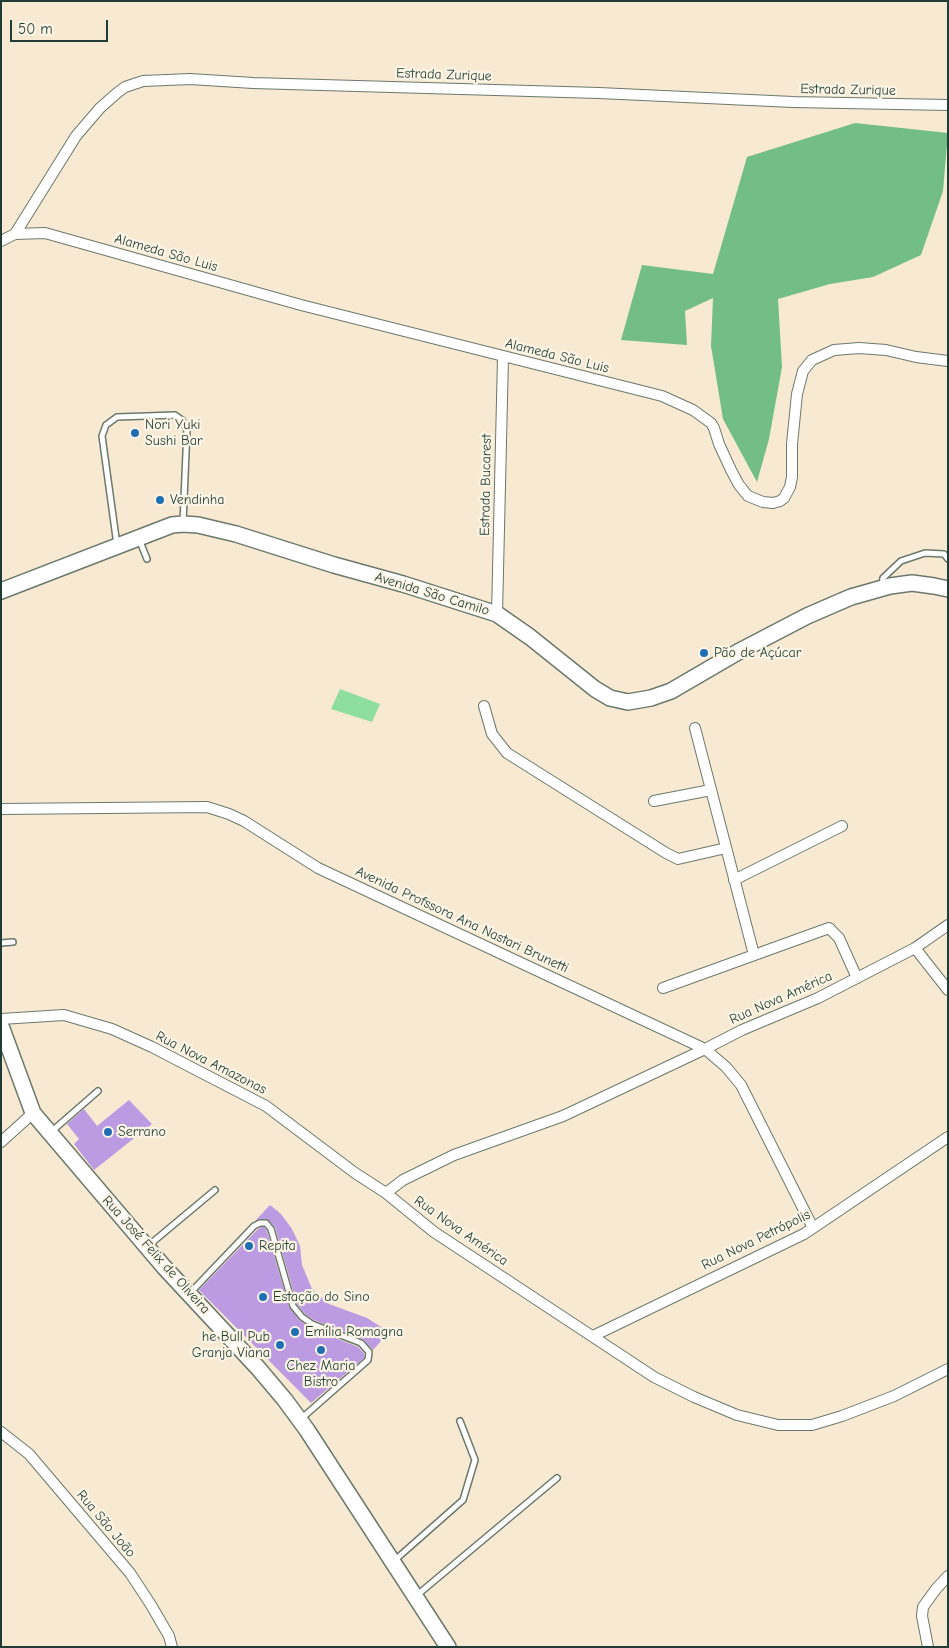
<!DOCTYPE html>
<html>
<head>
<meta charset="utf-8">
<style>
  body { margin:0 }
  #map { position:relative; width:949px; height:1648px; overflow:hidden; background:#f8e9d2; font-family:"Comic Neue",sans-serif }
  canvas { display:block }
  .frame { position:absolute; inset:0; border:2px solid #1f3d34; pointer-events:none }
  .scale { position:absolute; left:10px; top:20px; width:98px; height:22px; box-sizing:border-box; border:2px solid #1f3d34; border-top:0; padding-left:6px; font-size:15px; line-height:18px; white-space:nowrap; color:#1f3d34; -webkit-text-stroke:4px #fcf5e5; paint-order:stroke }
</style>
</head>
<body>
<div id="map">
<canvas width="949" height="1648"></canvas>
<div class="frame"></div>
<div class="scale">50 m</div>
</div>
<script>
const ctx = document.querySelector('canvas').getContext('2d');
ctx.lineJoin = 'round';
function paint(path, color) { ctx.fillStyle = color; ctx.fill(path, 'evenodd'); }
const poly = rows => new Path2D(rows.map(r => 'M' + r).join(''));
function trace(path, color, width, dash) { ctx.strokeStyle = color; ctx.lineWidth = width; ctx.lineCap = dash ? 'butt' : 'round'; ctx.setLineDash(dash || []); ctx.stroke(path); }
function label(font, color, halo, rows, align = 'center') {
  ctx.font = font + ' "Comic Neue",sans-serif'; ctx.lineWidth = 4.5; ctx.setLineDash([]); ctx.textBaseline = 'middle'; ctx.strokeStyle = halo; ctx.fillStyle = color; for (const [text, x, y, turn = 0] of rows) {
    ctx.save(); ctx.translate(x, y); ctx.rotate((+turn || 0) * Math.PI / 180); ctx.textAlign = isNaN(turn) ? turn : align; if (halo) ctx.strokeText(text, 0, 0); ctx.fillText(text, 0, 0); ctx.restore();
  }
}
paint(poly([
  [340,689,380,704,372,722,331,709]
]), '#8edf9f');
paint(poly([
  [855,123,948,133,943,191,921,255,873,277,830,284,778,299,782,367,769,439,757,482,723,419,711,346,713,298,685,311,687,345,621,340,642,265,713,274,747,157]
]), '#72be86');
paint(poly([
  [129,1100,152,1124,94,1170,74,1144,79,1139,67,1124,84,1109,97,1126],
  [270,1205,281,1214,292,1229,300,1246,302,1265,312,1289,329,1304,367,1318,389,1332,373,1350,363,1339,314,1320,305,1314,297,1304,275,1227,267,1219,260,1219,255,1221],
  [261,1227,264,1227,267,1231,289,1307,299,1320,310,1328,358,1347,364,1353,364,1358,311,1403,199,1290,257,1230]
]), '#bc9be2');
const lane = poly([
  [139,539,147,559],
  [117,545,102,436,106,425,117,417,175,415,182,420,187,429,183,523],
  [882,585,883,578,901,561,925,553,944,554,948,559],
  [1,943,13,942],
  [51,1132,98,1091],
  [148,1246,215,1190],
  [191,1292,254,1226,260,1223,266,1223,271,1229,293,1306,302,1317,312,1324,361,1343,369,1352,368,1360,302,1418],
  [395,1560,463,1500,475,1460,460,1421],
  [416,1596,557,1478]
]);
const street = poly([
  [15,234,76,136,100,108,117,93,125,87,143,81,190,79,253,83,599,93,793,102,948,105],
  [1,241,15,234,45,233,301,305,662,396,693,410,711,423,714,428,719,444,731,470,739,485,748,496,763,502,773,503,780,501,784,498,790,487,792,477,792,444,797,394,803,371,812,360,834,350,859,348,886,350,916,357,948,361],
  [497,614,503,357],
  [484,706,492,734,507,753,666,853,678,859,726,848],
  [695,728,754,955],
  [654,801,711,790],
  [1,809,207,807,229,814,244,821,318,868,705,1049,726,1067,741,1085,813,1228],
  [734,880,842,826],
  [915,948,948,990],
  [663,988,829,928,839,938,857,978],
  [1,1019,64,1015,112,1029,152,1047,266,1106,355,1173,386,1193,434,1232,654,1377,694,1397,737,1415,778,1425,812,1425,842,1416,894,1396,948,1369],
  [1,1142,33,1113],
  [386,1193,403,1180,454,1155,563,1116,705,1049,742,1030,818,998,915,948,948,925],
  [593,1336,804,1234,948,1137],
  [1,1432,29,1454,130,1573,151,1605,169,1636,172,1647],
  [928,1647,922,1616,923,1607,936,1589,948,1576]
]);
const secondary = poly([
  [1,591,172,525,183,524,198,525,236,534,334,565,403,584,497,614,530,637,595,689,610,698,628,702,651,698,671,691,738,652,807,616,851,597,890,586,912,583,934,586,948,589],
  [1,1026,33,1113,164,1267,258,1368,285,1400,307,1430,448,1647]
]);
trace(lane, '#6b796b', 8);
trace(street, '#6b796b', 12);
trace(secondary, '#6b796b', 18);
trace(lane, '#fff', 5);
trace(street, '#fff', 10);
trace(secondary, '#fff', 15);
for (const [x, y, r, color] of [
  [135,433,5,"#1f6fb2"],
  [160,500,5,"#1f6fb2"],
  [704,653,5,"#1f6fb2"],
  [108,1132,5,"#1f6fb2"],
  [249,1246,5,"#1f6fb2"],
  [263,1297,5,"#1f6fb2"],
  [295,1332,5,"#1f6fb2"],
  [280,1345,5,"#1f6fb2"],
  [321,1350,5,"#1f6fb2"]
]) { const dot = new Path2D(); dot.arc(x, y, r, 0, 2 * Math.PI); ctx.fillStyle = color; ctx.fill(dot); trace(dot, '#fcf5e5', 2); }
label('14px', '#1f3d34', '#fcf5e5', [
  ["Estrada Zurique",444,75,2],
  ["Estrada Zurique",848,90,1],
  ["Alameda São Luis",166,253,16],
  ["Alameda São Luis",557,356,14],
  ["Estrada Bucarest",486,485,-89],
  ["Avenida São Camilo",432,594,17],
  ["Avenida Profssora Ana Nastari Brunetti",462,920,25],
  ["Rua Nova América",781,998,-24],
  ["Rua Nova Amazonas",211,1063,27],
  ["Rua Nova América",461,1231,35],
  ["Rua Nova Petrópolis",756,1240,-26],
  ["Rua José Felix de Oliveira",156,1255,48],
  ["Rua São João",106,1524,50]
]);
label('14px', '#1f3d34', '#fcf5e5', [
  ["Nori Yuki",145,425],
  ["Sushi Bar",145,441],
  ["Vendinha",170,500],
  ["Pão de Açúcar",714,653],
  ["Serrano",118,1132],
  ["Repita",259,1246],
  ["Estação do Sino",273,1297],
  ["Emília Romagna",305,1332],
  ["he Bull Pub",270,1337,"right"],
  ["Granja Viana",270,1353,"right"],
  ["Chez Maria",321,1366,"center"],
  ["Bistro",321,1382,"center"]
], 'left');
</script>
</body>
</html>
